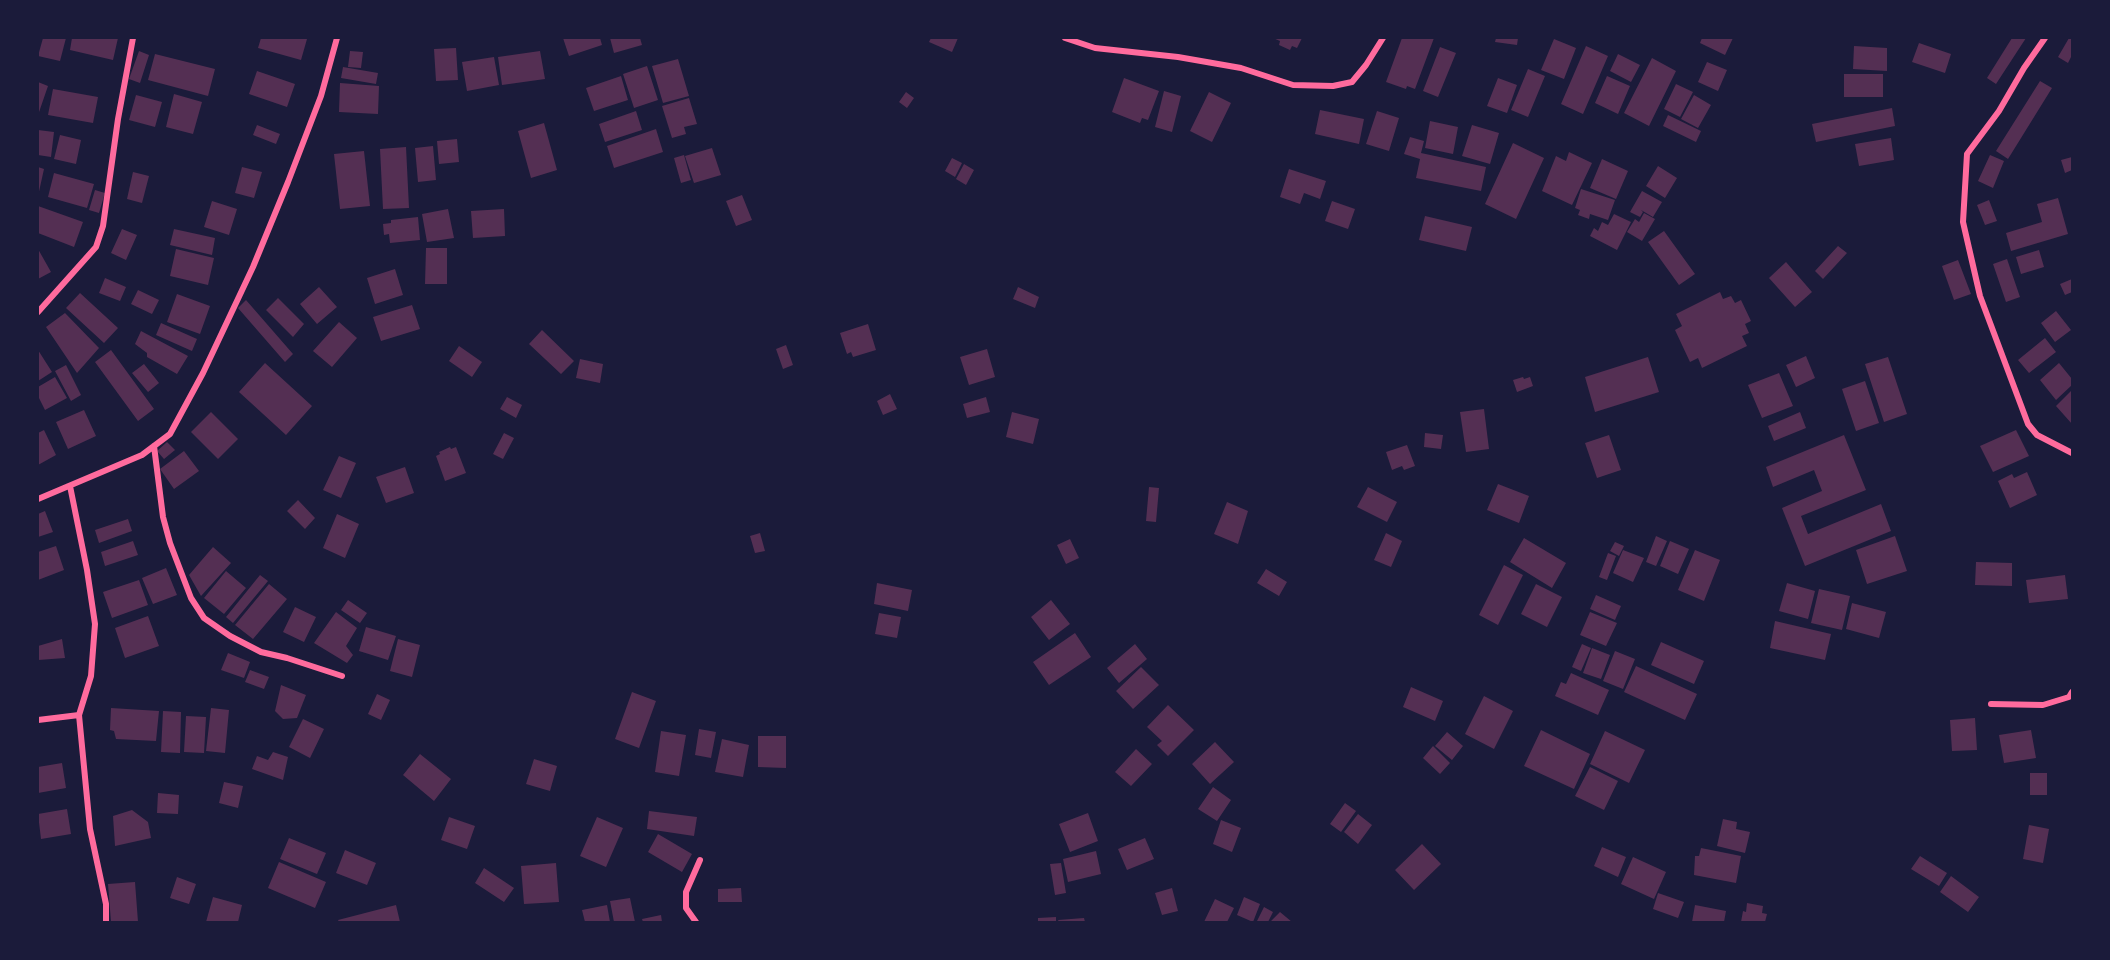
<!DOCTYPE html>
<html>
<head>
<meta charset="utf-8">
<style>
  body { margin:0 }
  #map { position:relative; width:2110px; height:960px; overflow:hidden; background:#1b1b3a; font-family:Poppins,sans-serif }
  canvas { display:block }
  .frame { position:absolute; inset:0; border:39px solid #1b1b3a; pointer-events:none }
</style>
</head>
<body>
<div id="map">
<canvas width="2110" height="960"></canvas>
<div class="frame"></div>
</div>
<script>
const ctx = document.querySelector('canvas').getContext('2d');
ctx.lineJoin = 'round';
function paint(path, color) { ctx.fillStyle = color; ctx.fill(path, 'evenodd'); }
const poly = rows => new Path2D(rows.map(r => 'M' + r).join(''));
function trace(path, color, width, dash) { ctx.strokeStyle = color; ctx.lineWidth = width; ctx.lineCap = dash ? 'butt' : 'round'; ctx.setLineDash(dash || []); ctx.stroke(path); }
paint(poly([
  [43,38,66,38,60,61,38,56],
  [72,38,118,38,113,60,70,50],
  [261,38,307,39,301,60,258,48],
  [563,38,600,38,602,45,569,56],
  [610,38,640,38,642,45,614,53],
  [931,38,958,38,952,52,929,42],
  [1273,38,1302,38,1297,48,1292,46,1290,50,1279,45,1280,41],
  [1402,38,1434,38,1415,89,1407,86,1406,89,1386,82],
  [1496,38,1518,38,1517,45,1495,42],
  [1702,38,1733,38,1725,55,1700,43],
  [2012,38,2026,38,1996,84,1987,78],
  [2069,38,2072,38,2072,55,2068,63,2058,57],
  [1554,39,1576,48,1564,79,1541,70],
  [1919,43,1951,54,1945,73,1912,62],
  [1586,46,1608,56,1583,114,1561,104],
  [1854,46,1887,48,1887,71,1853,69],
  [1440,47,1456,53,1438,97,1423,91],
  [456,48,458,80,436,81,434,49],
  [139,51,149,55,140,83,129,79],
  [350,51,363,52,361,68,348,67],
  [540,51,545,79,502,85,498,57],
  [155,54,215,69,208,96,148,80],
  [1618,54,1640,65,1631,82,1610,71],
  [494,57,499,85,467,91,462,62],
  [1652,58,1676,71,1649,126,1624,113],
  [678,59,689,96,663,103,652,66],
  [1707,62,1727,70,1718,91,1698,82],
  [647,66,658,100,634,108,623,74],
  [343,67,378,73,376,84,341,78],
  [1528,69,1545,76,1528,117,1511,110],
  [257,71,295,84,287,107,249,94],
  [1844,74,1883,74,1883,97,1844,97],
  [621,76,628,100,594,111,586,88],
  [1607,76,1630,86,1618,114,1595,103],
  [1124,78,1159,91,1148,120,1142,118,1140,123,1112,112],
  [1498,78,1517,85,1507,113,1487,106],
  [2040,81,2052,88,2008,159,1996,151],
  [38,82,48,86,38,115],
  [340,83,379,86,378,114,339,112],
  [1676,84,1693,92,1680,117,1664,109],
  [53,89,98,97,93,123,48,115],
  [1164,91,1181,96,1172,132,1155,127],
  [906,92,914,98,907,108,899,102],
  [1209,92,1231,103,1212,142,1190,131],
  [174,94,202,102,193,134,166,127],
  [136,95,162,102,155,127,129,120],
  [1694,95,1711,105,1698,128,1681,119],
  [689,98,697,124,684,127,686,134,672,138,662,106],
  [1892,108,1895,126,1816,142,1812,124],
  [1320,110,1364,119,1359,144,1315,134],
  [636,111,642,130,605,142,599,124],
  [1377,111,1399,118,1389,151,1366,144],
  [1668,115,1701,131,1696,142,1663,126],
  [1430,121,1458,127,1453,154,1425,148],
  [544,123,557,170,531,178,518,131],
  [257,125,280,134,276,144,253,135],
  [1472,125,1499,133,1490,164,1462,156],
  [656,129,663,152,614,168,607,146],
  [38,130,54,132,51,157,38,155],
  [60,135,81,140,76,164,54,159],
  [1410,137,1424,141,1421,153,1486,167,1481,191,1416,178,1420,159,1404,154],
  [1891,138,1894,160,1859,166,1855,144],
  [457,139,459,162,439,164,437,141],
  [1513,143,1544,158,1516,219,1485,204],
  [433,146,436,180,418,182,415,148],
  [406,147,409,208,383,209,380,149],
  [712,148,721,175,694,183,685,156],
  [364,151,370,206,340,209,334,154],
  [1569,152,1592,163,1572,205,1542,191,1556,156,1566,161],
  [684,155,691,180,681,183,674,158],
  [1990,155,2004,161,1993,188,1978,181],
  [2072,157,2072,170,2065,173,2061,160],
  [952,158,962,163,955,177,945,171],
  [1602,159,1628,171,1616,199,1590,188],
  [964,164,974,170,966,185,956,179],
  [1658,166,1677,178,1665,198,1646,186],
  [38,167,44,169,38,196],
  [242,167,262,172,254,198,235,193],
  [1289,169,1326,181,1320,199,1304,193,1300,204,1280,197],
  [133,172,149,176,142,203,127,199],
  [54,173,94,184,87,208,48,197],
  [1581,189,1615,200,1608,220,1590,214,1589,219,1578,215,1580,210,1575,208],
  [95,190,105,193,99,213,89,210],
  [1642,191,1662,202,1653,217,1641,210,1643,212,1640,217,1630,212],
  [742,195,752,220,736,226,726,201],
  [2058,198,2068,234,2011,251,2006,233,2042,222,2037,204],
  [1989,200,1997,221,1985,225,1977,205],
  [212,201,237,209,229,235,204,227],
  [1332,201,1355,209,1348,229,1325,221],
  [38,206,83,222,74,247,38,233],
  [448,209,454,238,427,242,422,214],
  [504,209,505,236,473,238,471,211],
  [1644,213,1655,219,1642,241,1627,232,1635,219,1639,222],
  [1614,214,1631,222,1617,250,1590,236,1594,228,1598,231,1602,222,1608,225],
  [1425,216,1472,227,1466,251,1419,240],
  [418,217,420,240,390,243,389,234,384,235,383,224,391,223,391,220],
  [122,229,137,235,126,260,111,253],
  [174,229,215,238,212,255,170,245],
  [1664,231,1695,274,1679,285,1648,242],
  [1838,246,1847,253,1823,279,1815,271],
  [426,248,447,248,447,284,425,284],
  [38,249,51,272,38,279],
  [176,249,214,258,208,285,170,276],
  [2039,250,2044,267,2021,274,2016,257],
  [2007,259,2020,297,2006,302,1993,264],
  [1958,260,1971,294,1954,300,1942,266],
  [1786,262,1812,292,1795,307,1769,278],
  [395,269,403,295,375,304,367,278],
  [105,278,126,287,120,301,99,293],
  [2072,279,2072,292,2065,295,2060,284],
  [319,287,337,307,317,324,300,304],
  [1018,287,1039,297,1035,308,1013,299],
  [138,290,159,300,152,314,131,304],
  [1720,292,1723,299,1731,296,1735,303,1741,300,1751,321,1745,324,1749,333,1742,336,1747,346,1702,368,1698,358,1690,362,1675,330,1682,326,1676,314],
  [80,293,118,328,104,343,66,308],
  [177,294,210,306,200,334,167,322],
  [278,298,304,324,293,337,266,310],
  [246,300,293,354,285,362,238,308],
  [412,305,420,329,381,341,373,317],
  [2056,311,2071,330,2055,342,2041,323],
  [65,313,99,348,77,373,46,327],
  [339,322,357,338,332,367,313,351],
  [161,323,197,339,192,351,156,335],
  [868,324,876,350,853,357,851,352,847,354,840,333],
  [542,330,574,361,561,374,529,344],
  [141,331,188,356,177,374,147,357,147,353,135,344],
  [2045,338,2056,352,2029,373,2018,360],
  [786,345,793,365,783,369,776,349],
  [459,346,482,362,472,377,449,361],
  [987,349,995,377,969,385,960,357],
  [38,350,52,372,38,381],
  [111,350,154,409,138,421,95,362],
  [1806,356,1815,378,1796,387,1786,365],
  [1648,357,1659,392,1595,412,1585,377],
  [1888,357,1907,414,1884,422,1865,364],
  [580,359,603,364,600,383,576,378],
  [265,363,312,406,286,435,239,392],
  [2059,363,2072,379,2072,385,2056,400,2040,380],
  [144,364,159,383,148,392,132,373],
  [66,365,81,395,71,401,55,371],
  [1779,373,1793,406,1762,418,1748,385],
  [55,377,67,398,45,410,38,396,38,387],
  [1523,377,1524,379,1530,377,1533,386,1517,392,1513,380],
  [1865,381,1879,423,1856,431,1842,389],
  [2072,390,2072,424,2056,406],
  [890,394,897,409,883,415,877,401],
  [507,397,522,405,516,418,500,409],
  [986,397,990,412,967,418,963,404],
  [1484,409,1489,449,1466,452,1460,412],
  [84,410,96,436,68,449,56,422],
  [211,412,238,439,218,459,191,432],
  [1012,412,1039,419,1033,444,1006,437],
  [1800,412,1806,428,1774,441,1768,426],
  [44,430,56,455,38,465,38,433],
  [2016,430,2029,456,1993,472,1980,446],
  [504,433,514,438,503,459,493,454],
  [1425,433,1443,435,1441,449,1424,447],
  [1609,435,1621,470,1597,478,1585,443],
  [1844,435,1866,490,1801,516,1808,534,1881,504,1891,531,1805,566,1782,508,1822,491,1814,470,1773,487,1766,467],
  [167,442,175,450,164,459,157,451],
  [1407,445,1415,466,1404,470,1402,466,1392,470,1386,452],
  [450,447,451,449,456,447,466,473,445,481,436,456,440,454,439,452],
  [184,451,199,471,174,489,160,469],
  [339,456,356,463,341,498,323,490],
  [405,467,414,493,386,503,376,477],
  [2027,472,2037,495,2010,508,1998,481,2012,474,2014,478],
  [1498,484,1529,496,1519,523,1487,510],
  [1149,487,1159,488,1156,522,1146,521],
  [1368,487,1397,502,1387,522,1357,507],
  [298,500,315,518,305,529,287,511],
  [1227,502,1248,511,1238,544,1214,534],
  [45,511,53,532,38,537,38,514],
  [337,514,359,524,345,558,323,548],
  [128,519,132,531,99,543,95,530],
  [760,533,765,551,755,553,750,536],
  [1386,533,1402,541,1391,567,1374,560],
  [1656,536,1667,541,1656,566,1646,562],
  [1895,536,1907,571,1867,584,1856,550],
  [1524,538,1566,563,1552,588,1510,562],
  [1070,539,1079,558,1066,564,1057,545],
  [133,541,138,555,105,566,101,552],
  [1670,541,1689,549,1678,574,1660,566],
  [1615,542,1624,546,1619,556,1610,551],
  [56,546,64,570,38,580,38,552],
  [213,547,231,563,201,596,189,575],
  [1623,550,1644,558,1633,582,1613,573],
  [1695,550,1720,560,1704,601,1678,590],
  [1608,553,1616,556,1607,580,1599,577],
  [1976,562,2012,563,2012,586,1975,585],
  [1504,565,1523,575,1498,625,1479,615],
  [166,568,177,595,153,604,142,578],
  [1266,569,1287,582,1279,596,1257,583],
  [226,571,246,588,224,614,204,598],
  [260,575,268,581,233,623,226,617],
  [2065,575,2068,599,2029,603,2026,580],
  [139,580,148,605,112,618,103,592],
  [877,583,912,590,908,611,874,604],
  [1787,583,1815,591,1808,619,1779,611],
  [269,584,287,599,253,639,235,625],
  [1536,584,1562,597,1547,627,1521,614],
  [1819,589,1850,596,1842,630,1811,623],
  [1596,595,1621,606,1615,620,1590,609],
  [348,600,367,613,360,623,341,610],
  [1051,600,1070,624,1049,640,1031,617],
  [1852,603,1886,612,1879,638,1846,629],
  [295,607,316,617,304,642,283,632],
  [336,612,357,628,346,646,353,655,347,663,314,643],
  [1590,612,1617,623,1606,646,1580,635],
  [879,613,901,617,897,638,875,634],
  [148,616,159,646,125,658,115,628],
  [1775,621,1831,634,1825,660,1770,648],
  [366,627,396,636,388,660,359,651],
  [1075,633,1091,657,1049,685,1033,662],
  [62,639,65,658,38,660,38,646],
  [398,639,420,645,412,677,390,671],
  [1661,642,1704,661,1694,684,1651,665],
  [1135,644,1147,659,1119,683,1107,668],
  [1582,644,1591,648,1581,671,1572,667],
  [1592,648,1610,655,1601,679,1583,673],
  [1615,651,1635,659,1623,689,1603,681],
  [228,653,250,662,244,678,221,670],
  [1636,666,1697,694,1685,720,1624,692],
  [1141,667,1159,685,1133,709,1116,691],
  [250,670,269,677,264,689,245,682],
  [1571,673,1609,690,1598,715,1555,696,1561,682,1566,684],
  [281,685,306,695,297,718,283,719,275,711],
  [1411,687,1443,701,1435,721,1403,707],
  [632,692,656,701,639,748,615,739],
  [377,694,390,700,381,720,368,714],
  [1484,696,1513,711,1494,749,1465,734],
  [1168,705,1194,730,1168,756,1157,745,1162,741,1147,727],
  [111,708,159,711,156,741,116,739,114,731,110,730],
  [211,708,229,710,225,753,206,751],
  [163,711,181,712,180,753,161,752],
  [186,716,206,717,204,753,184,752],
  [1975,718,1977,750,1952,751,1950,720],
  [303,719,324,729,310,758,289,747],
  [699,729,716,732,711,758,695,755],
  [1541,730,1590,754,1574,789,1524,766],
  [2031,730,2036,758,2004,763,1999,735],
  [661,731,686,735,679,776,655,772],
  [1605,731,1645,750,1629,783,1590,764],
  [1447,732,1463,746,1452,760,1435,746],
  [758,736,786,736,786,768,758,767],
  [722,739,749,745,743,777,715,772],
  [1215,742,1234,762,1210,784,1192,764],
  [1433,746,1450,763,1440,774,1423,758],
  [1136,749,1152,764,1131,786,1115,772],
  [273,752,288,757,283,780,252,769,257,756,268,760],
  [420,754,451,779,434,801,403,775],
  [534,759,557,766,550,791,526,784],
  [62,763,66,788,38,793,38,767],
  [1590,767,1618,781,1604,810,1575,796],
  [2030,773,2047,773,2047,795,2030,795],
  [224,782,243,786,238,808,219,803],
  [1213,787,1231,800,1217,821,1198,809],
  [158,793,179,795,178,814,157,813],
  [1345,803,1356,811,1341,832,1330,824],
  [67,809,71,834,41,839,38,814],
  [132,810,148,822,151,838,115,846,113,816],
  [649,811,697,817,694,836,647,829],
  [1088,813,1098,841,1070,852,1059,824],
  [1358,814,1372,825,1358,844,1344,832],
  [449,817,475,826,467,849,441,840],
  [597,817,623,828,606,867,580,856],
  [1723,819,1737,822,1736,829,1750,832,1745,853,1717,846],
  [1221,820,1241,828,1232,852,1213,844],
  [2029,825,2049,829,2043,863,2023,859],
  [658,834,692,854,682,872,648,852],
  [289,838,326,853,317,874,280,859],
  [1145,838,1154,859,1127,870,1118,849],
  [1422,844,1441,864,1414,890,1395,870],
  [1602,847,1626,857,1618,877,1594,866],
  [1701,848,1741,856,1736,883,1694,875,1695,856,1699,856],
  [345,850,376,863,367,885,336,873],
  [1096,851,1101,874,1068,882,1063,859],
  [1920,856,1947,873,1939,886,1911,869],
  [1633,857,1666,872,1654,899,1621,884],
  [279,862,326,882,315,908,268,888],
  [556,863,559,902,524,904,521,866],
  [1061,863,1066,893,1055,895,1050,864],
  [484,868,514,888,504,902,475,883],
  [1951,876,1979,897,1968,912,1940,892],
  [177,877,196,884,189,904,170,898],
  [135,882,138,922,111,922,108,884],
  [741,888,742,902,718,902,718,889],
  [1172,888,1178,911,1162,915,1155,893],
  [1658,893,1684,902,1678,918,1653,909],
  [213,897,242,905,238,922,206,922],
  [1244,897,1260,904,1253,922,1237,915],
  [630,898,635,922,614,922,610,901],
  [1215,899,1234,908,1227,922,1204,922],
  [1747,903,1763,906,1762,913,1767,914,1765,922,1741,922,1743,911,1746,912],
  [396,905,400,922,339,922,338,920],
  [607,905,610,922,585,922,582,910],
  [1695,905,1726,911,1724,922,1692,922],
  [1264,907,1273,912,1268,922,1257,921],
  [1280,912,1292,922,1270,922],
  [661,915,662,922,643,922,642,919],
  [1056,917,1056,922,1038,922,1038,918],
  [1084,918,1085,922,1059,922,1058,920]
]), '#542f53');
trace(poly([
  [1065,38,1095,48,1178,57,1241,68,1293,85,1333,86,1352,82,1366,65,1383,38],
  [2045,38,2024,68,1999,111,1967,154,1963,222,1980,296,2028,424,2037,435,2072,453],
  [38,312,96,247,103,226,118,119,133,38],
  [154,446,163,517,170,543,191,598,204,618,230,636,261,652,287,658,342,676],
  [70,486,87,570,95,624,91,676,79,715,90,829,106,904,106,922],
  [38,499,142,455,170,434,203,373,253,267,288,182,321,96,337,38],
  [1991,704,2043,705,2069,697,2072,692],
  [38,720,79,715],
  [696,922,686,908,686,892,700,860]
]), '#ff6b9d', 6);
</script>
</body>
</html>
